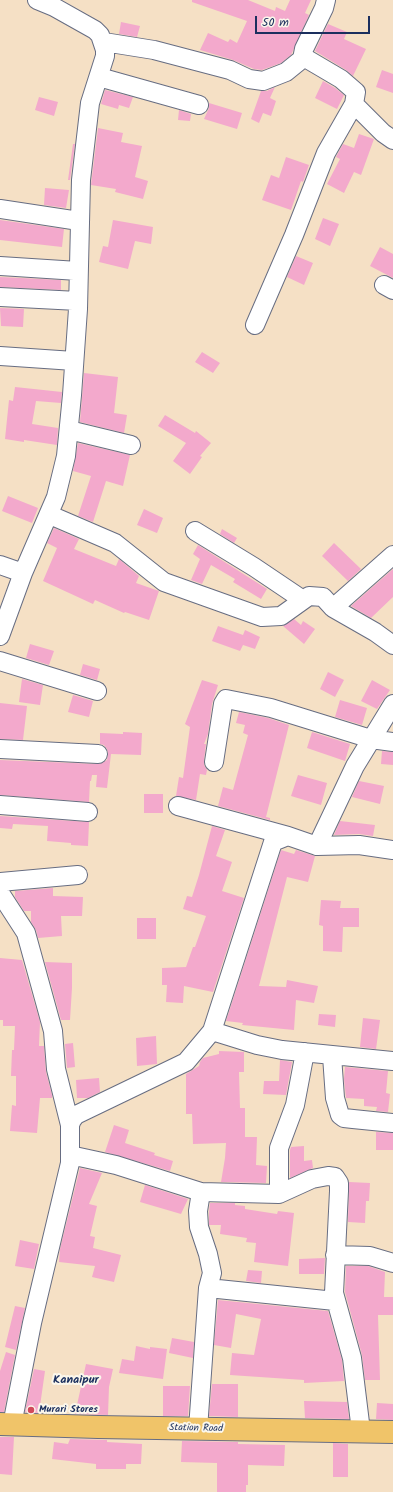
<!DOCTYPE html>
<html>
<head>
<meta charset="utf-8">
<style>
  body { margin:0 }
  #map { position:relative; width:393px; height:1492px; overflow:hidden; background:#f5e0c5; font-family:Kalam,sans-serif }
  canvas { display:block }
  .scale { position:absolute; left:255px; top:16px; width:115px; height:18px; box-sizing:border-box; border:2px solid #1b2f5e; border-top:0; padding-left:5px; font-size:12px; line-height:14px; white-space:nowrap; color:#1b2f5e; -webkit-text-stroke:3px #fbf7ec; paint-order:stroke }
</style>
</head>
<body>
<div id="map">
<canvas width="393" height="1492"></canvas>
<div class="scale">50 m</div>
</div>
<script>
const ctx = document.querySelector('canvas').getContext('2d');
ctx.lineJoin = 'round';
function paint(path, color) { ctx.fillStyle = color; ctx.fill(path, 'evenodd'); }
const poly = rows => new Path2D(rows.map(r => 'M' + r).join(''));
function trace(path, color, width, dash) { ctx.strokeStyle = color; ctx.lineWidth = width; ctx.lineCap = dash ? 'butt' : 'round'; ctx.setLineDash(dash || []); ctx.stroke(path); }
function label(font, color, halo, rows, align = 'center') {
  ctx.font = font + ' Kalam,sans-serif'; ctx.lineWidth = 4; ctx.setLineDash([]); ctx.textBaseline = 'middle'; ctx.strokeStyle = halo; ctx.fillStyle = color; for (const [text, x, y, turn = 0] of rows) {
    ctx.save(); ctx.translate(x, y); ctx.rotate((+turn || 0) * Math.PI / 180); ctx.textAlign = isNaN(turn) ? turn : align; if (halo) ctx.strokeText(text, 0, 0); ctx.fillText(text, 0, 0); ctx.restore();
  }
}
paint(poly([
  [192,0,248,0,275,11,276,7,285,11,290,0,311,0,305,13,309,15,291,55,281,63,262,70,254,69,233,60,200,50,208,33,228,42,230,39,237,43,247,21,192,2],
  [121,22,140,26,137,37,119,34],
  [328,24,347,32,344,39,366,49,353,76,346,70,315,51],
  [382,70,393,74,393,93,376,87],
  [323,81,335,88,344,95,337,109,315,98],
  [275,87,270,98,276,101,271,116,263,113,259,123,251,119,261,91,267,91],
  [105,90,133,97,129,108,119,105,118,109,101,104],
  [39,97,58,102,54,116,35,110],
  [209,103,242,113,237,129,204,119,209,108],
  [179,110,191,114,190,121,178,120],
  [98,128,123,133,121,142,142,146,135,177,148,181,143,199,115,192,116,189,91,185],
  [359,134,374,139,361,175,354,172,344,193,327,184,340,159,336,157,343,144,354,148],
  [73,144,75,144,70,180,68,180],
  [286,157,309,165,303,182,301,181,291,210,262,200,271,175,279,178],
  [45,188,69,190,66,208,44,205],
  [323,218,339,224,330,246,315,239],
  [0,220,64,229,62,247,0,240],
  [113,220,153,227,151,244,135,241,128,269,99,262,103,246,108,247],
  [380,247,393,254,393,278,370,266],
  [296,256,313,263,304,285,287,277],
  [0,277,61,280,61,290,0,287],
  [0,308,24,309,23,327,1,326],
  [202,352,220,363,213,373,195,362],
  [84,373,118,377,114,413,127,415,124,433,80,422],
  [15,387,62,392,61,403,36,401,32,424,58,428,57,445,24,440,24,442,5,439,9,400,13,401],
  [165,415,195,433,196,431,211,443,200,456,202,457,190,474,173,461,186,443,158,426],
  [78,443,130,455,123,486,106,481,93,522,78,516,91,476,73,471],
  [8,496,38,508,32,523,2,511],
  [144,509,163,518,157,533,137,525],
  [54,528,79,539,74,549,116,566,119,559,139,576,136,583,159,591,149,620,125,612,124,613,95,600,93,604,43,581,57,548,47,543],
  [222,529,237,538,234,543,220,534],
  [334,543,361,569,348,581,322,556],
  [198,545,267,589,261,599,233,582,235,579,211,565,202,584,191,580,200,559,193,554],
  [393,569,393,597,371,618,351,606],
  [294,619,301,625,303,621,315,629,304,644,283,626],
  [218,626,243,635,245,630,260,637,255,649,243,645,240,651,212,641],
  [30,644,54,651,49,665,26,658],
  [83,664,100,669,97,680,80,675],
  [328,672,344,680,335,697,320,689],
  [22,679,43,685,40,705,19,702],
  [202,680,218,685,212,704,208,734,204,744,206,744,204,760,204,765,207,770,206,775,200,774,196,800,176,796,179,777,183,778,190,727,185,724],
  [372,680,390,690,377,709,361,701],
  [73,695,93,701,89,717,68,712],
  [340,700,367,708,362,725,335,717],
  [0,703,27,706,23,740,0,739],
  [239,712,268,718,289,725,266,817,270,818,270,820,218,806,223,787,233,790,248,735,243,733,245,725,236,723],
  [123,732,142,733,141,755,111,754,107,788,96,787,97,775,92,775,91,781,90,781,89,802,0,795,0,760,97,764,102,763,107,760,108,754,107,749,104,745,100,744,100,733,123,734],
  [312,732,350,744,345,761,307,748],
  [382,751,393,752,393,765,381,764],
  [298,775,327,783,321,805,291,796],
  [359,781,384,786,380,804,352,797],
  [144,794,163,794,163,813,144,813],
  [0,816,89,822,88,846,71,845,71,843,47,841,48,826,13,824,12,829,0,828],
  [340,821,375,825,373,836,359,834,334,835],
  [212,826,225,830,216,856,232,862,222,891,244,898,213,992,184,986,183,1003,166,1002,167,985,162,985,162,968,186,967,193,947,195,947,206,916,183,909,187,896,192,897,199,875],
  [281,850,294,854,296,850,315,856,308,882,287,877,259,986,286,987,287,980,318,986,314,1003,296,1000,294,1030,242,1025,243,1023,226,1021],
  [53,888,53,896,83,897,82,916,61,916,62,936,38,938,36,930,31,922,31,911,24,911,15,897,15,891],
  [321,900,341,901,340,908,359,908,359,927,343,927,342,952,323,951,323,926,319,925],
  [137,918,156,918,156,939,137,939],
  [0,958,22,960,40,1022,39,1046,44,1046,46,1072,52,1095,52,1098,40,1098,37,1133,10,1131,12,1105,16,1106,16,1076,11,1076,12,1050,14,1050,15,1026,3,1026,3,1020,0,1020],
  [45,962,72,963,72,988,70,1020,61,1020],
  [319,1014,336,1015,335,1027,318,1025],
  [363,1018,380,1020,376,1049,360,1047],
  [156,1036,157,1064,137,1066,136,1038],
  [73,1043,75,1067,67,1068,65,1044],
  [219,1051,244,1052,244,1072,239,1072,240,1108,245,1108,245,1137,257,1137,256,1165,267,1166,266,1183,221,1182,225,1158,226,1143,193,1144,192,1114,186,1114,186,1074,199,1066,200,1062,203,1058,219,1054],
  [280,1060,292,1062,286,1095,263,1094,264,1081,279,1081],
  [345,1067,388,1071,386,1093,390,1094,388,1112,376,1111,377,1107,364,1106,364,1099,346,1098,344,1079],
  [99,1078,100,1092,88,1098,77,1098,76,1080],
  [114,1125,129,1130,125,1143,155,1153,154,1155,173,1161,170,1171,105,1152],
  [376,1132,393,1133,393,1150,376,1150],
  [304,1146,304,1161,312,1160,313,1168,290,1178,290,1150,291,1147],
  [80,1168,102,1173,89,1204,97,1206,90,1236,95,1237,93,1248,121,1255,114,1282,92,1277,95,1266,59,1262,60,1249],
  [349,1182,370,1183,369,1201,366,1201,365,1223,348,1222],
  [145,1185,188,1199,181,1214,140,1202],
  [210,1203,235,1203,235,1205,245,1206,245,1209,277,1214,278,1211,294,1213,288,1266,254,1262,256,1243,246,1242,247,1238,220,1234,221,1225,209,1225,209,1212],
  [20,1240,39,1244,34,1269,15,1266],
  [325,1258,324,1274,299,1274,299,1259],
  [346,1266,368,1266,385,1272,384,1297,393,1297,393,1315,378,1315,380,1380,365,1380,362,1355,345,1292],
  [248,1270,262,1271,261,1283,246,1281],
  [218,1300,328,1311,342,1360,344,1381,304,1383,304,1380,230,1375,232,1353,254,1355,261,1319,236,1314,231,1348,214,1345],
  [15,1306,25,1308,16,1350,5,1347],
  [172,1338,194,1342,193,1358,169,1353],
  [136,1346,150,1349,150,1347,167,1349,163,1379,119,1373,122,1359,134,1361],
  [6,1352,15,1355,4,1412,0,1412,0,1371],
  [86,1364,113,1369,109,1387,108,1415,75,1414],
  [34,1369,45,1371,39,1413,25,1412],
  [212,1384,238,1384,238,1417,209,1416],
  [163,1386,190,1386,188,1416,163,1416],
  [304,1401,347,1402,349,1419,305,1418],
  [377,1403,393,1404,393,1420,376,1419],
  [0,1437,14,1437,12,1475,0,1474],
  [70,1439,107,1440,107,1442,142,1444,141,1464,126,1464,126,1469,96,1469,96,1464,52,1459,54,1442,68,1444],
  [182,1441,238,1442,238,1444,285,1445,284,1466,248,1465,248,1485,246,1485,246,1492,217,1492,217,1463,181,1462],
  [333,1443,348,1444,348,1477,333,1477]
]), '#f3a9cc');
const minor = poly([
  [104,42,154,50,230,70,249,79,263,81,286,72,302,59,307,59,341,79,356,92,354,104,326,153,294,235,255,325],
  [302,59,304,49,324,8,326,0],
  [99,77,199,105],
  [354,104,383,133,393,140],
  [0,209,79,221],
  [0,266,78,271],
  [384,285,393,290],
  [0,297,78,301],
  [0,356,74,361],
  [69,430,131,445],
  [50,515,115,543,164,582,262,617,281,616,309,596,323,597,333,608,393,555],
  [195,531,254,567,303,600],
  [0,565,23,573],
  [333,608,375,632,393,645],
  [0,636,23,573,56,497,66,456,72,395,78,309,81,180,90,103,105,56,105,50,100,35,95,30,54,7,37,0],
  [0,661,97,691],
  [0,749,98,754],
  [214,762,223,704,226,699,271,708,371,739,393,742],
  [0,805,88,812],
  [178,806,288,836],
  [317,846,355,766,393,704],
  [0,882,78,875],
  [0,893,26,933,53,1031,56,1069,70,1125],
  [212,1031,257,1045,282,1050,393,1061],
  [332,1056,335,1098,340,1115,344,1118,353,1119,393,1123],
  [70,1155,116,1165,201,1192,279,1194,312,1179,328,1176,335,1177,339,1183,339,1191,334,1293,352,1358,361,1431],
  [279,1194,279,1148,295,1105,305,1052],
  [335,1255,370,1256,393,1263],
  [208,1288,335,1301],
  [12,1425,32,1323,70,1163,70,1125,72,1120,76,1115,186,1062,212,1031,273,842,288,836,317,846,359,845,393,850],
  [198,1429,208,1288,212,1273,208,1254,199,1227,198,1211,201,1192]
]);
const major = poly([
  [0,1424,98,1427,393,1432]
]);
trace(minor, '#676d82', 20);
trace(major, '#676d82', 24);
trace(minor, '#fff', 18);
trace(major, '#f0c469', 22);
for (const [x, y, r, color] of [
  [31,1410,4,"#d1495b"]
]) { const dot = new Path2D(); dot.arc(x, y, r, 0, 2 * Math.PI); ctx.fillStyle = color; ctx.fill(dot); trace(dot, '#fbf7ec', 1.5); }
label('bold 10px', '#1b2f5e', '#fbf7ec', [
  ["Murari Stores",39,1410]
], 'left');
label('10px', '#1b2f5e', '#fbf7ec', [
  ["Station Road",196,1429,1]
]);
label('bold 12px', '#1b2f5e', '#fbf7ec', [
  ["Kanaipur",76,1381]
]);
</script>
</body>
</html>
